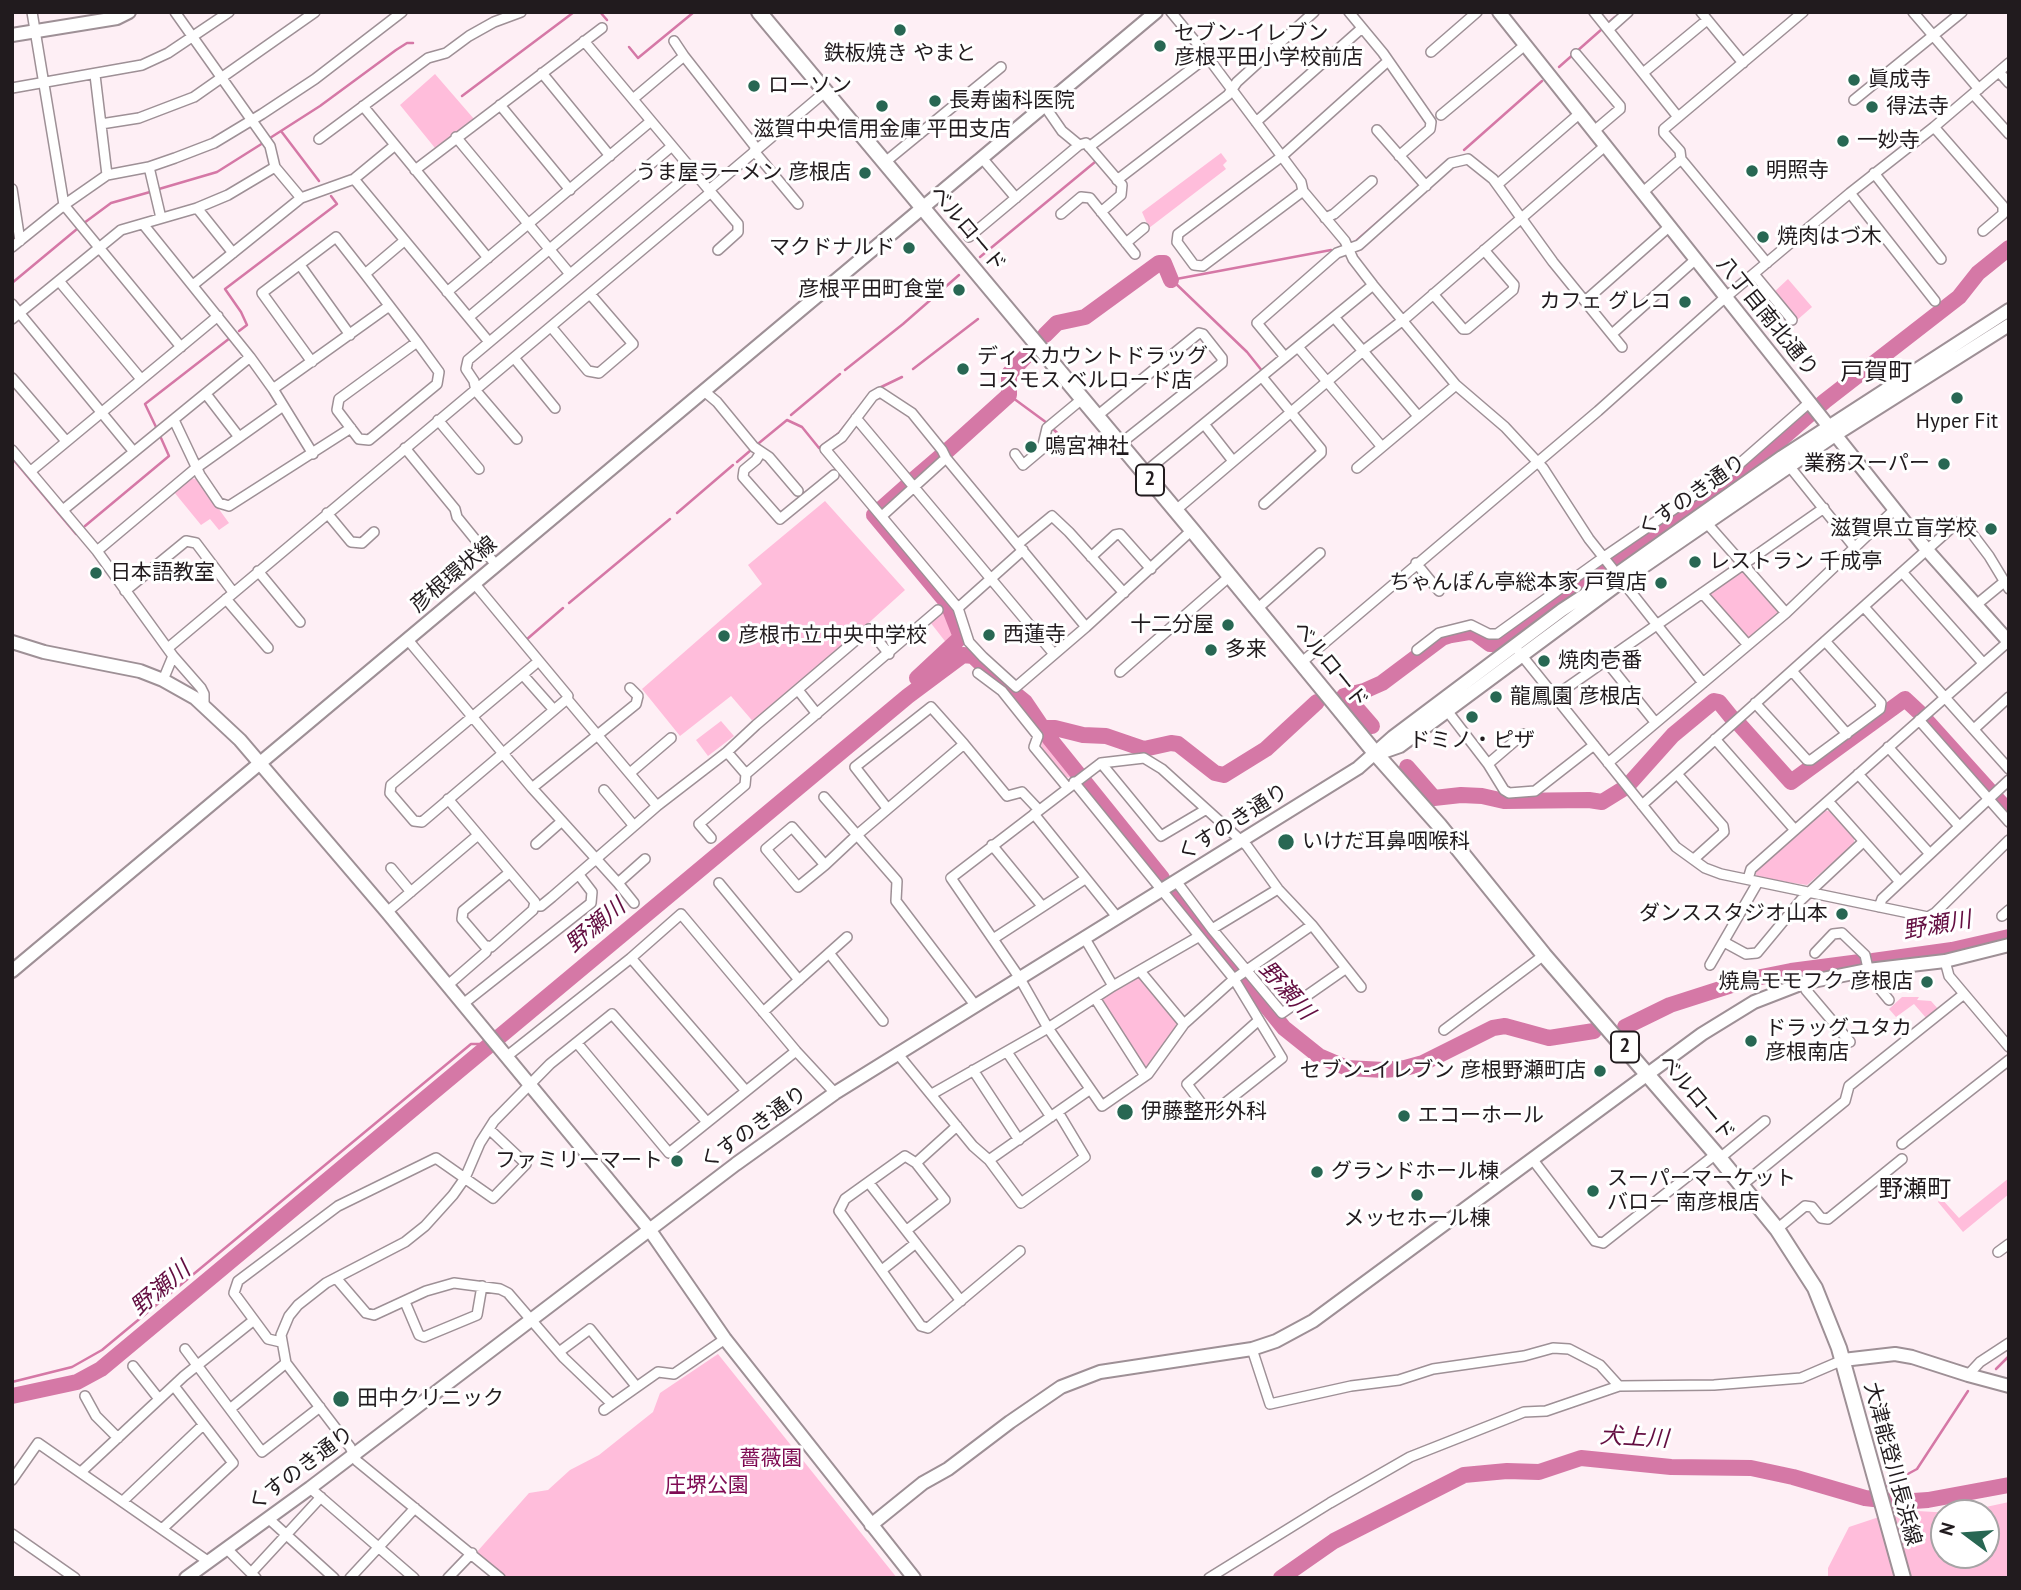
<!DOCTYPE html>
<html>
<head>
<meta charset="utf-8">
<style>
  body { margin:0 }
  #map { position:relative; width:2021px; height:1590px; overflow:hidden; background:#feeff5; font-family:"PT Sans",sans-serif }
  canvas { display:block }
  .frame { position:absolute; inset:0; border:14px solid #211b1e; pointer-events:none }
  .north { position:absolute; left:1930px; top:1499px; width:70px; height:70px; box-sizing:border-box; background:#fff; border:2px solid #a6a4a5; border-radius:50%; rotate:286deg; font-size:19px; font-weight:700; line-height:28px; text-align:center; color:#211b1e }
  .north::after { content:''; display:block; margin:auto; width:24px; height:32px; background:#286753; clip-path:polygon(50% 0,100% 100%,50% 72%,0 100%) }
</style>
</head>
<body>
<div id="map">
<canvas width="2021" height="1590"></canvas>
<div class="frame"></div>
<div class="north">N</div>
</div>
<script>
const ctx = document.querySelector('canvas').getContext('2d');
ctx.lineJoin = 'round';
function paint(path, color) { ctx.fillStyle = color; ctx.fill(path, 'evenodd'); }
const poly = rows => new Path2D(rows.map(r => 'M' + r).join(''));
function trace(path, color, width, dash) { ctx.strokeStyle = color; ctx.lineWidth = width; ctx.lineCap = dash ? 'butt' : 'round'; ctx.setLineDash(dash || []); ctx.stroke(path); }
function label(font, color, halo, rows, align = 'center') {
  ctx.font = font + ' "PT Sans","Noto Sans JP",sans-serif'; ctx.lineWidth = 6; ctx.setLineDash([]); ctx.textBaseline = 'middle'; ctx.strokeStyle = halo; ctx.fillStyle = color; for (const [text, x, y, turn = 0] of rows) {
    ctx.save(); ctx.translate(x, y); ctx.rotate((+turn || 0) * Math.PI / 180); ctx.textAlign = isNaN(turn) ? turn : align; if (halo) ctx.strokeText(text, 0, 0); ctx.fillText(text, 0, 0); ctx.restore();
  }
}
paint(poly([
  [435,74,474,119,435,148,400,105],
  [1221,153,1227,161,1223,165,1226,169,1149,228,1142,212],
  [1788,279,1812,307,1796,321,1773,293],
  [190,478,197,479,229,523,219,530,210,519,201,525,174,492],
  [825,501,905,590,756,725,731,696,680,736,642,689,762,584,748,565],
  [1739,573,1746,573,1778,609,1777,615,1751,638,1745,636,1710,598,1711,592],
  [945,610,955,636,948,645,930,622],
  [721,721,734,736,708,756,696,740],
  [1043,737,1074,776,1072,778,1064,777,1045,755,1041,745],
  [1824,810,1832,812,1854,837,1854,844,1807,885,1759,878,1756,875,1756,871],
  [1135,977,1141,978,1177,1022,1178,1028,1149,1066,1146,1067,1101,1002,1102,997],
  [1902,997,1919,997,1917,1000,1931,1001,1939,1010,1927,1019,1914,1004,1896,1017,1889,1009],
  [2009,1178,2009,1194,1963,1232,1938,1202,1941,1198,1959,1218],
  [718,1354,897,1578,505,1578,476,1555,476,1553,529,1493,548,1490,570,1470,599,1455,653,1412,660,1393],
  [2009,1502,2009,1578,1828,1578,1828,1568,1849,1527,1900,1510,1952,1513,1944,1513,1944,1555,1986,1555,1986,1513,1958,1513]
]), '#ffbddb');
trace(poly([
  [600,12,607,20],
  [1607,24,1615,17],
  [629,47,638,58,694,12],
  [1559,67,1602,29],
  [462,96,574,12],
  [281,131,319,181],
  [270,138,320,106,396,50,407,43,413,43],
  [1464,150,1542,81],
  [159,189,217,172,263,143],
  [84,223,111,203,150,192],
  [1356,241,1401,202],
  [980,257,1095,162],
  [1171,280,1331,250],
  [1172,280,1247,352,1263,372],
  [12,283,77,229],
  [239,331,247,325,241,312,225,289,337,204,331,196],
  [913,369,978,319],
  [845,370,903,324,959,275],
  [877,389,902,377],
  [1007,397,1013,398,1047,423],
  [791,415,840,374],
  [156,427,145,404,230,338],
  [1052,428,1072,447,1084,452,1102,441],
  [759,443,787,420,802,427,819,448,839,433,856,412],
  [12,458,76,534],
  [737,462,751,450],
  [677,513,733,465],
  [85,526,169,456,161,438],
  [569,603,670,519],
  [526,640,563,608],
  [1996,1369,2009,1356],
  [12,1382,72,1367,102,1350,471,1044,489,1044],
  [1882,1488,1917,1469,1968,1391],
  [1865,1498,1873,1493]
]), '#d578a6', 2.5);
trace(poly([
  [1045,335,1057,323,1085,317,1159,263,1164,263,1171,280],
  [947,451,1009,395,1009,374,1028,354],
  [913,480,941,456],
  [881,509,908,485],
  [876,513,874,515,948,604,961,637,917,678],
  [1344,696,1364,691,1382,683,1442,638,1451,635,1469,632,1475,633,1490,644,1493,644,1754,463,1825,401,1959,297,1978,273,2009,248],
  [1346,696,1372,726],
  [1926,720,1990,791],
  [1739,724,1791,782,1905,699,1920,713],
  [1043,728,1055,728,1083,735,1106,736,1144,749,1171,743,1178,744,1215,773,1224,775,1266,749,1317,702],
  [1407,767,1434,798,1461,795,1482,796,1504,801,1589,800,1602,802,1623,789],
  [1630,783,1673,735,1714,701,1719,702,1732,718],
  [1997,799,2009,812],
  [1174,893,1284,1028,1319,1056,1347,1068,1384,1070,1405,1068,1423,1063,1493,1028,1505,1026,1549,1038,1594,1031],
  [1873,961,1952,950,2009,937],
  [1625,1027,1670,1005,1751,979,1791,971,1860,962],
  [12,1396,77,1382,101,1369,908,696,963,655,973,656,998,680,1025,702,1050,739,1162,878],
  [1281,1578,1334,1541,1464,1475,1507,1471,1539,1472,1581,1458,1671,1467,1751,1468,1793,1477,1865,1498,1899,1502,1928,1500,2009,1485]
]), '#d578a6', 16);
const street = poly([
  [32,12,64,205,181,347],
  [175,12,270,146,275,167,301,198],
  [1171,12,1200,47,1301,182,1303,191,1345,241,1353,259,1373,285,1456,385,1505,427,1543,468,1589,539,1703,683],
  [1349,12,1383,53,1431,122,1430,129,1399,156],
  [1594,12,1678,117],
  [1701,12,1743,63],
  [1913,12,1979,89],
  [1609,29,1628,12],
  [584,41,709,190,825,92],
  [674,41,684,56],
  [1431,52,1477,12],
  [1576,54,1620,106,1620,109,1594,131],
  [1999,72,2009,83],
  [542,73,610,156],
  [1643,73,1707,20],
  [95,75,107,175],
  [12,88,142,65,168,53,229,12],
  [1973,94,2009,134],
  [633,99,684,56,757,149],
  [1854,100,1962,12],
  [500,105,570,190],
  [1044,105,1062,131,1079,145,1086,143,1122,185,1121,195,1101,212],
  [363,106,488,258],
  [1441,115,1525,45],
  [1256,122,1362,28],
  [101,124,139,118,194,97,315,12],
  [1934,127,2003,206,2003,214,1983,231],
  [1377,130,1426,186],
  [456,137,570,274],
  [319,139,428,58,446,53,469,36,494,22,521,12],
  [1089,147,1207,57],
  [754,151,798,204],
  [982,158,1016,198],
  [884,163,1001,67],
  [149,167,161,218],
  [415,170,602,28],
  [1874,173,1941,259],
  [354,179,489,342],
  [1117,180,1228,95,1237,82,1314,12],
  [1498,184,1579,114],
  [12,189,20,241],
  [709,190,738,224,738,232,718,250],
  [1303,191,1203,266,1194,265,1177,242,1178,234,1281,157,1388,61],
  [1643,192,1681,159],
  [1850,193,1935,301],
  [197,208,233,253],
  [1061,214,1081,197,1090,198,1135,254],
  [1325,218,1334,214,1372,181],
  [143,224,250,357,273,389,313,454],
  [969,237,1079,145],
  [1126,243,1144,228],
  [12,247,64,205,107,175,149,167,175,158,214,143,262,114,315,79,402,12],
  [1767,263,1681,159,1680,151,1664,133,1664,129,1803,12],
  [300,265,350,335],
  [365,274,404,241],
  [1754,274,1792,320],
  [59,281,141,379],
  [193,285,301,198,354,179,394,146],
  [447,292,651,121],
  [1433,294,1463,329,1467,329,1513,290,1514,285,1484,250],
  [1585,301,1670,226],
  [12,304,134,452],
  [469,317,672,146],
  [1334,317,1418,416],
  [12,319,121,230,197,208,228,195,275,167],
  [552,328,588,371,599,373,633,344,590,294],
  [1612,334,1696,259],
  [1298,347,1382,447],
  [1285,357,1257,323,1337,253,1359,245,1451,163,1468,159,1493,179,1553,262,1622,347],
  [515,359,555,408],
  [312,362,262,293,336,237,365,274,417,342,439,372,437,384,369,440,359,439,337,410,339,399,417,342],
  [1262,377,1321,449,1321,453,1264,504],
  [12,378,66,441],
  [273,389,389,306],
  [704,391,717,402,754,447,769,457,798,491],
  [206,394,239,437],
  [1097,416,1199,333,1203,334,1222,358,1222,363,1120,444],
  [856,418,1054,654],
  [174,420,200,475,219,503,229,506,351,428],
  [438,420,479,469],
  [1204,424,1233,461],
  [517,439,476,391,474,381,466,369,468,360,693,171],
  [405,448,455,509,457,517,496,565],
  [12,450,97,551,173,656,163,680],
  [761,452,756,460,744,470,743,477,780,519,834,475],
  [1015,454,1023,465,1042,449,1047,428,1082,399],
  [1786,462,1855,548],
  [1357,468,1456,385],
  [31,471,218,316],
  [1144,473,1373,285],
  [63,510,250,357],
  [1176,510,1363,351,1407,317,1605,146],
  [327,513,351,542,362,543,374,532],
  [882,516,946,458],
  [1704,520,1786,613],
  [1018,544,1052,516,1069,532,1124,593],
  [97,551,196,468,283,406],
  [1091,557,1115,535,1120,534,1151,569],
  [1416,563,1439,591],
  [258,571,300,622],
  [1902,572,1983,663],
  [474,583,568,696,567,699,657,806],
  [125,591,186,541,196,543,233,592],
  [1702,593,1748,645],
  [226,599,268,648],
  [1976,605,2004,582],
  [1864,607,2009,769],
  [958,608,1023,550],
  [1257,609,1320,553],
  [1086,627,946,458,942,450,912,413,880,392,873,396,842,437,825,449,958,608,969,642,983,657,1016,687,1086,627,1192,530],
  [408,640,532,788,618,883,645,859],
  [168,648,711,192],
  [1417,650,1439,633,1471,625,1489,634,1497,634,1604,557,1737,466,1810,402],
  [1519,652,1676,847,1705,868,1721,874,1928,917,1935,913,2009,840],
  [173,656,201,688,204,694,204,706],
  [1606,661,1655,722],
  [1302,662,1598,411,1720,302,1850,193,1934,127,2009,63],
  [534,665,391,785,390,793,414,821,422,822,567,699],
  [1792,671,1847,734],
  [1120,672,1230,576],
  [978,673,1002,691,1038,736,1034,747,1067,787],
  [523,675,554,710],
  [798,690,817,714],
  [1555,696,1824,508],
  [1755,703,1807,760,1811,760,1880,709,1881,703,1825,641],
  [1445,708,1488,764,1504,790,1509,793,1535,791,1594,745],
  [1919,720,2009,822],
  [1974,729,2009,697],
  [1715,739,1795,830],
  [1888,747,1959,826],
  [727,752,746,774],
  [1101,763,1161,836,1205,810],
  [1608,763,1786,613,1894,510],
  [1488,764,1523,734],
  [630,773,671,738],
  [1677,774,1723,826,1724,832,1694,859],
  [1858,774,1930,854],
  [1074,782,1234,979,1282,1058,1210,1115,1187,1084,1259,1020],
  [532,788,636,704,638,696,630,688],
  [604,790,634,826],
  [824,797,857,835,825,865,792,827,766,849,798,887,825,865],
  [448,799,535,902,533,910,491,947,485,946,462,919,463,911,509,873],
  [1828,801,1900,882],
  [1642,805,1958,522,1964,523,1989,556,2009,589],
  [887,808,855,767,931,707,964,744],
  [1034,814,1117,917],
  [711,838,699,824,745,785,746,774,938,610],
  [536,844,562,821],
  [992,845,1042,906],
  [391,868,411,892],
  [1748,879,1751,869,2009,641],
  [1176,881,1212,929,1282,1013,1345,969],
  [618,883,634,903],
  [719,883,799,980],
  [534,906,541,906,552,897,657,806,727,752,756,725,869,629,889,654],
  [1879,907,1882,899,2009,780],
  [387,912,478,835],
  [2002,916,2009,910],
  [1312,925,1234,979,1184,1024,1148,1074,1102,1106,1048,1028,1019,977,951,878,1101,763,1144,758,1162,769,1247,846,1278,889,1312,925,1361,987],
  [1212,929,1278,889],
  [1084,937,1113,986],
  [993,939,1085,879],
  [1724,942,1746,954,1757,953,1801,900,1863,842],
  [829,953,883,1021],
  [1815,953,1833,934,1842,933,1865,955,1870,977,1889,1000],
  [631,958,681,914,796,1051,835,1093],
  [1945,961,1949,976,2009,1047],
  [1710,965,1758,882],
  [1140,971,1184,1024],
  [1803,983,1806,990,1850,1042],
  [448,985,486,952,488,946],
  [1095,998,1145,1076],
  [463,1004,591,903,592,892,579,875],
  [975,1005,896,901,897,881,857,835,964,744,1007,796,1022,792,1039,810],
  [763,1012,847,937],
  [1444,1030,1544,955],
  [577,1043,669,1153,796,1051],
  [1007,1052,1051,1117],
  [897,1053,973,1146,989,1160,1089,1090],
  [506,1057,631,958,746,1091],
  [973,1070,1019,1140],
  [932,1094,1048,1028,1113,986,1198,937],
  [957,1126,916,1163,905,1156,845,1199,839,1211,921,1326,928,1328,1020,1251],
  [1902,1144,2009,1060],
  [1720,1158,1765,1121],
  [989,1160,1021,1203,1085,1157,1058,1112],
  [1533,1160,1595,1241,1603,1243,1716,1154],
  [869,1183,961,1301],
  [1742,1185,1845,1101,1849,1086,1964,994],
  [1777,1229,1805,1206,1812,1207,1821,1218,1828,1219,1902,1159],
  [907,1230,945,1200,916,1163],
  [1998,1252,2009,1244],
  [882,1270,916,1243],
  [336,1278,366,1313,374,1315,426,1291,454,1283,500,1289,508,1293,564,1358,612,1404],
  [405,1302,419,1335,424,1337,477,1315,482,1286],
  [281,1342,268,1339,234,1293,238,1281,338,1206,436,1158,493,1198,526,1164,489,1129],
  [185,1349,262,1452,320,1407],
  [1252,1349,1270,1404,1351,1386,1399,1380,1433,1369,1524,1356,1553,1348,1569,1349,1600,1365,1619,1386],
  [559,1352,590,1329,636,1386],
  [133,1366,159,1399],
  [1968,1375,1980,1362,2009,1343],
  [85,1396,96,1416,118,1438],
  [230,1409,286,1363],
  [604,1410,658,1372,674,1374,725,1339],
  [81,1472,184,1376,254,1320],
  [12,1480,38,1443,209,1562],
  [310,1488,414,1578],
  [123,1501,203,1425],
  [269,1519,334,1578],
  [162,1529,233,1463,174,1386],
  [12,1534,75,1578],
  [227,1549,256,1578],
  [251,1573,321,1497],
  [350,1578,415,1508],
  [448,1578,472,1553],
  [500,1578,357,1461,350,1447,286,1363,281,1335,289,1316,298,1305,326,1283,405,1242,425,1226,453,1195,465,1178,480,1143,494,1121,550,1064,612,1014,707,1122],
  [1209,1578,1330,1503,1410,1457,1524,1412,1546,1411,1619,1386,1714,1385,1801,1378,1843,1360]
]);
const secondary = poly([
  [1499,12,1927,550,2009,642],
  [12,35,117,18,129,12],
  [12,642,44,652,140,671,163,680,195,698,240,740,387,912,649,1229,725,1339,914,1578],
  [1380,753,1400,746,1621,582,1835,435,2009,325],
  [12,971,1156,12],
  [1843,1360,1895,1354,1912,1357,1968,1375,2009,1386],
  [871,1525,923,1483,948,1469,1010,1422,1061,1387,1100,1372,1252,1349,1276,1341,1313,1321,1702,1034,1754,1002,1803,983,1868,970,1945,961,2009,945],
  [186,1578,310,1488,736,1164,835,1093,1358,768,1393,737,1562,610,1617,574,1782,457,2009,310]
]);
const primary = poly([
  [759,12,1192,530,1376,754,1439,825,1544,955,1716,1154,1777,1229,1815,1288,1839,1348,1903,1578]
]);
trace(street, '#9e9096', 12);
trace(secondary, '#9e9096', 16);
trace(primary, '#9e9096', 18);
trace(street, '#fff', 9);
trace(secondary, '#fff', 12);
trace(primary, '#fff', 14);
for (const [x, y, r, color] of [
  [900,30,7,"#286753"],
  [1160,46,7,"#286753"],
  [1854,80,7,"#286753"],
  [754,86,7,"#286753"],
  [935,101,7,"#286753"],
  [882,106,7,"#286753"],
  [1872,107,7,"#286753"],
  [1843,141,7,"#286753"],
  [1752,171,7,"#286753"],
  [865,173,7,"#286753"],
  [1763,237,7,"#286753"],
  [909,248,7,"#286753"],
  [959,290,7,"#286753"],
  [1685,302,7,"#286753"],
  [963,369,7,"#286753"],
  [1957,398,7,"#286753"],
  [1031,447,7,"#286753"],
  [1944,464,7,"#286753"],
  [1991,529,7,"#286753"],
  [1695,562,7,"#286753"],
  [96,573,7,"#286753"],
  [1661,583,7,"#286753"],
  [1228,625,7,"#286753"],
  [989,635,7,"#286753"],
  [724,636,7,"#286753"],
  [1211,650,7,"#286753"],
  [1544,661,7,"#286753"],
  [1496,697,7,"#286753"],
  [1472,717,7,"#286753"],
  [1286,842,9,"#286753"],
  [1842,914,7,"#286753"],
  [1927,982,7,"#286753"],
  [1751,1041,7,"#286753"],
  [1600,1071,7,"#286753"],
  [1125,1112,9,"#286753"],
  [1404,1116,7,"#286753"],
  [677,1161,7,"#286753"],
  [1317,1172,7,"#286753"],
  [1593,1191,7,"#286753"],
  [1417,1195,7,"#286753"],
  [341,1399,9,"#286753"]
]) { const dot = new Path2D(); dot.arc(x, y, r, 0, 2 * Math.PI); ctx.fillStyle = color; ctx.fill(dot); trace(dot, '#fff', 2.5); }
for (const [x, y, w] of [
  [1150,480,28],
  [1625,1047,28]
]) { const box = new Path2D(); box.roundRect(x - w / 2, y - 15.5, w, 31, 5); ctx.fillStyle = '#fff'; ctx.fill(box); trace(box, '#211b1e', 2); }
label('bold 19px', '#211b1e', null, [
  ["2",1150,480],
  ["2",1625,1047]
]);
label('21px', '#211b1e', '#fff', [
  ["セブン-イレブン",1174,34],
  ["彦根平田小学校前店",1174,58],
  ["鉄板焼き やまと",900,54,"center"],
  ["眞成寺",1868,80],
  ["ローソン",768,86],
  ["長寿歯科医院",949,101],
  ["得法寺",1886,107],
  ["滋賀中央信用金庫 平田支店",882,130,"center"],
  ["一妙寺",1857,141],
  ["明照寺",1766,171],
  ["うま屋ラーメン 彦根店",851,173,"right"],
  ["焼肉はづ木",1777,237],
  ["マクドナルド",895,248,"right"],
  ["彦根平田町食堂",945,290,"right"],
  ["カフェ グレコ",1671,302,"right"],
  ["ディスカウントドラッグ",977,357],
  ["コスモス ベルロード店",977,381],
  ["Hyper Fit",1957,422,"center"],
  ["鳴宮神社",1045,447],
  ["業務スーパー",1930,464,"right"],
  ["滋賀県立盲学校",1977,529,"right"],
  ["レストラン 千成亭",1709,562],
  ["日本語教室",110,573],
  ["ちゃんぽん亭総本家 戸賀店",1647,583,"right"],
  ["十二分屋",1214,625,"right"],
  ["西蓮寺",1003,635],
  ["彦根市立中央中学校",738,636],
  ["多来",1225,650],
  ["焼肉壱番",1558,661],
  ["龍鳳園 彦根店",1510,697],
  ["ドミノ・ピザ",1472,741,"center"],
  ["いけだ耳鼻咽喉科",1302,842],
  ["ダンススタジオ山本",1828,914,"right"],
  ["焼鳥モモフク 彦根店",1913,982,"right"],
  ["ドラッグユタカ",1765,1029],
  ["彦根南店",1765,1053],
  ["セブン-イレブン 彦根野瀬町店",1586,1071,"right"],
  ["伊藤整形外科",1141,1112],
  ["エコーホール",1418,1116],
  ["ファミリーマート",663,1161,"right"],
  ["グランドホール棟",1331,1172],
  ["スーパーマーケット",1607,1179],
  ["バロー 南彦根店",1607,1203],
  ["メッセホール棟",1417,1219,"center"],
  ["田中クリニック",357,1399]
], 'left');
label('21px', '#211b1e', '#fff', [
  ["ベルロード",967,229,50],
  ["八丁目南北通り",1767,317,51],
  ["くすのき通り",1692,496,-35],
  ["彦根環状線",454,575,-40],
  ["ベルロード",1330,665,51],
  ["くすのき通り",1233,823,-32],
  ["ベルロード",1696,1098,50],
  ["くすのき通り",754,1128,-36],
  ["大津能登川長浜線",1892,1464,75],
  ["くすのき通り",301,1469,-37]
]);
label('21px', '#7f0b53', '#fff', [
  ["薔薇園",771,1459],
  ["庄堺公園",707,1486]
]);
label('italic 23px', '#630e41', '#fff', [
  ["野瀬川",596,926,-40],
  ["野瀬川",1937,926,-10],
  ["野瀬川",1286,991,48],
  ["野瀬川",161,1289,-40],
  ["犬上川",1634,1438,3]
]);
label('24px', '#211b1e', '#fff', [
  ["戸賀町",1876,373],
  ["野瀬町",1915,1190]
]);
</script>
</body>
</html>
